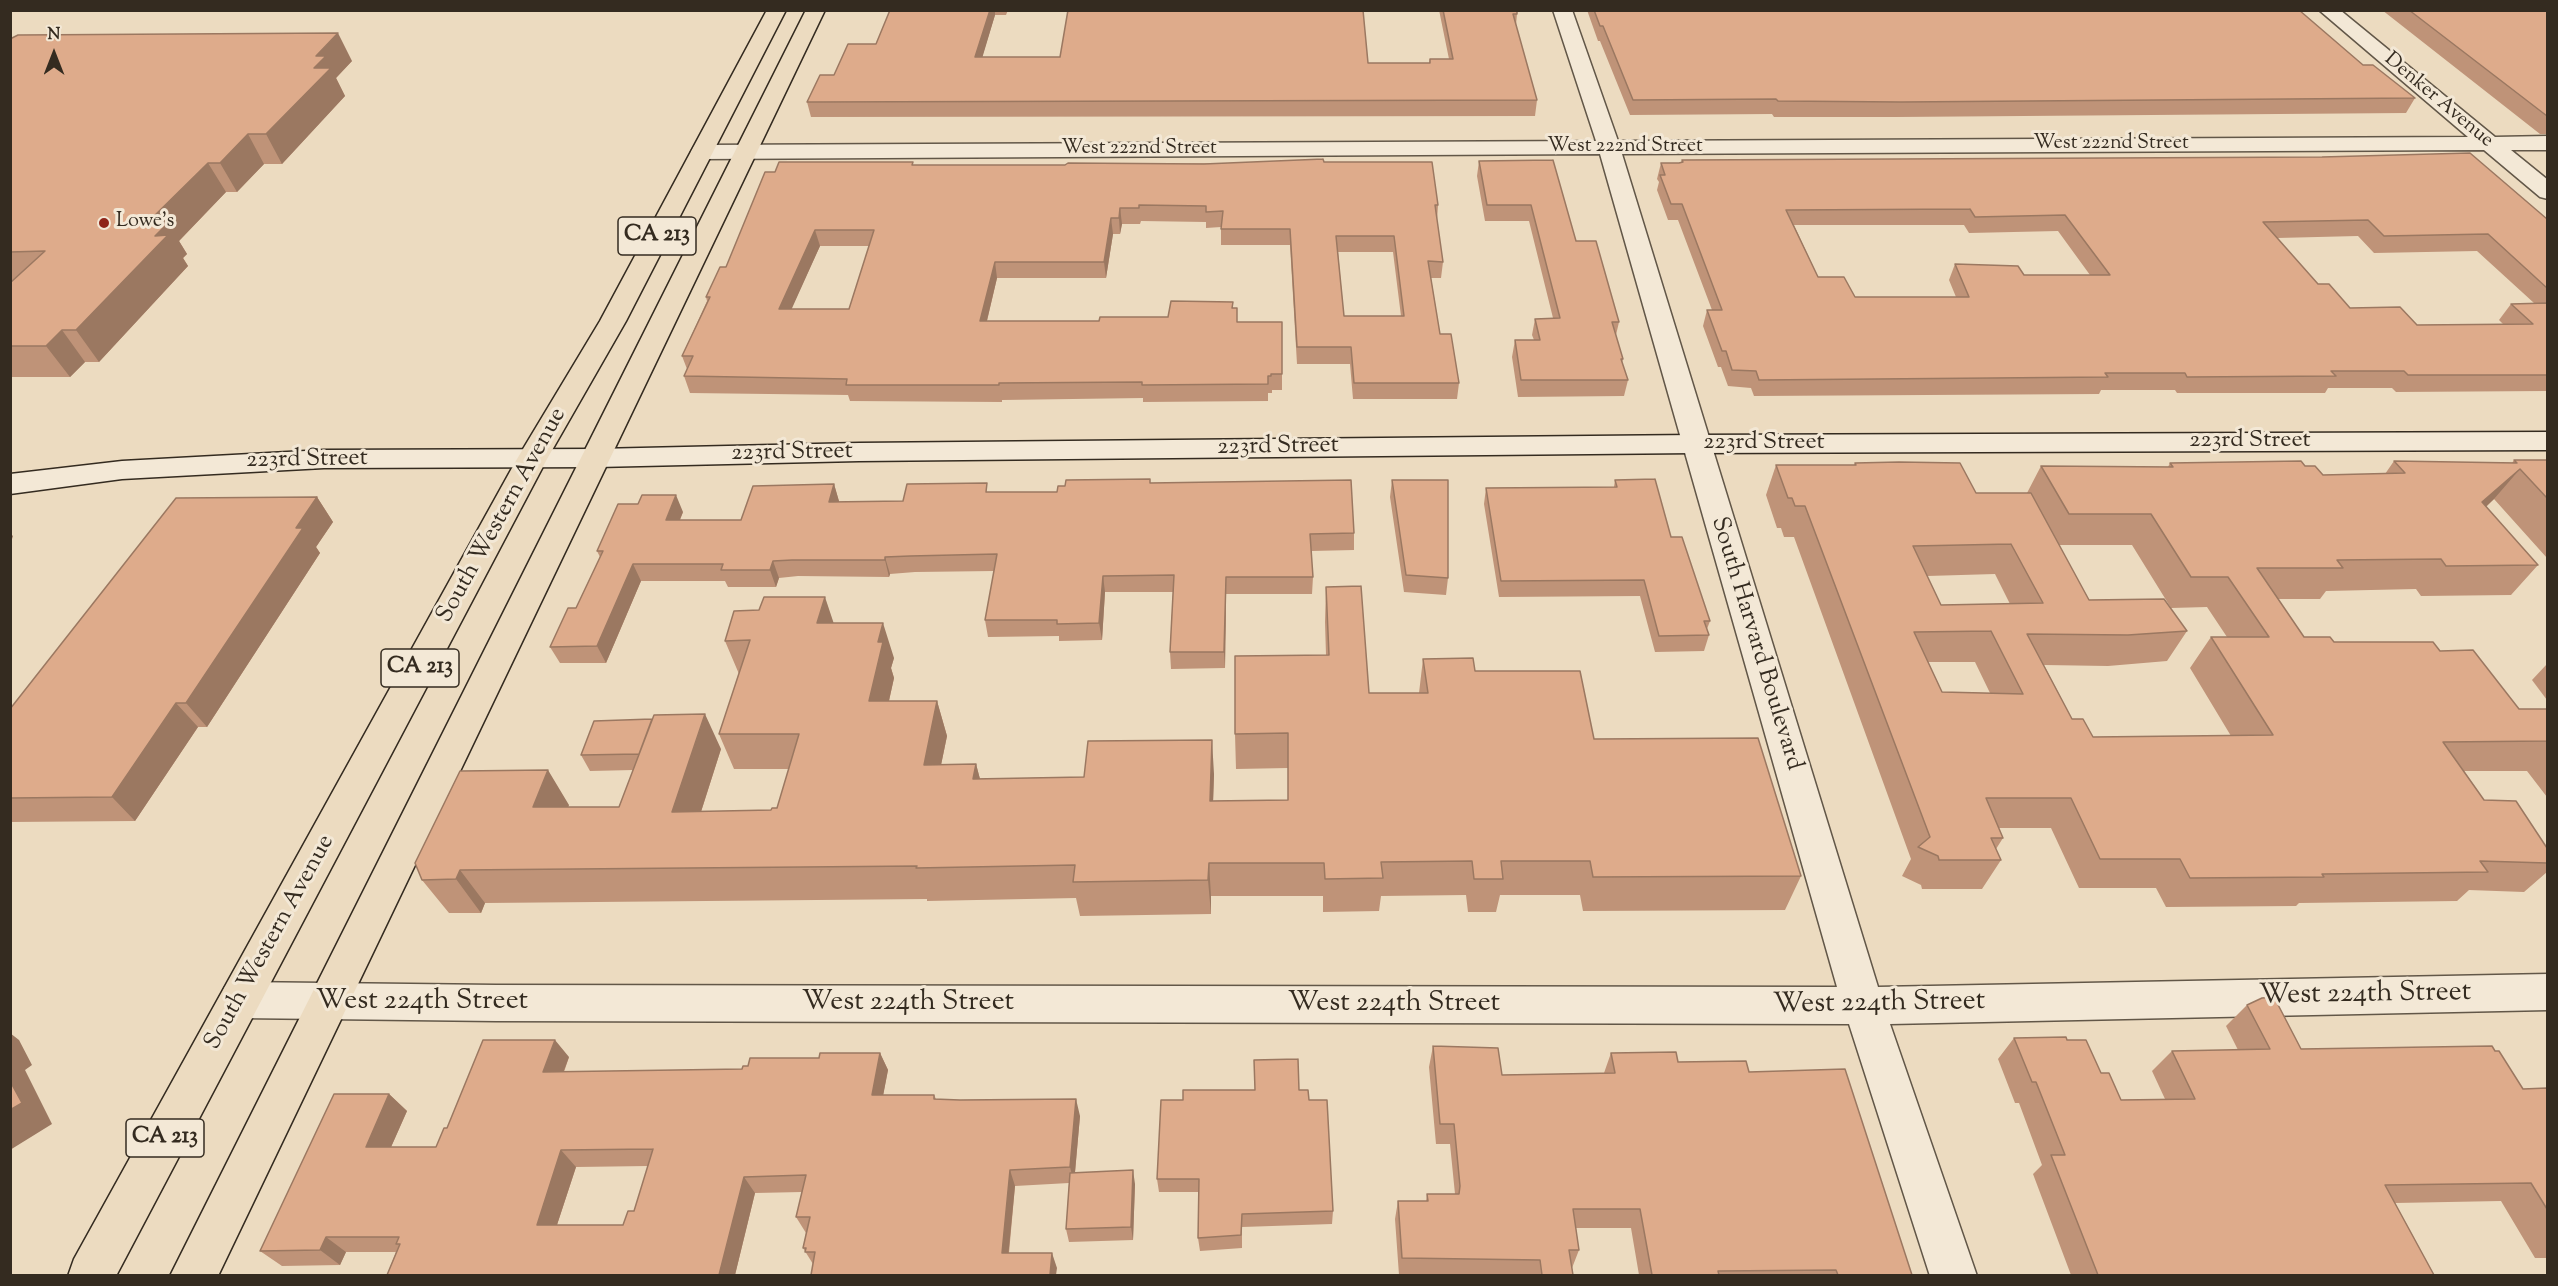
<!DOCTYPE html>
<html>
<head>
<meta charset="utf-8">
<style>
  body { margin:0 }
  #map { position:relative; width:2558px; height:1286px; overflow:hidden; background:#ecdbc0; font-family:"Sorts Mill Goudy",serif }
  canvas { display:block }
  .frame { position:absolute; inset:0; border:12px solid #342b20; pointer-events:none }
  .north { position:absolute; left:24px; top:24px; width:60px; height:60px; -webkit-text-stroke:4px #f3e8d6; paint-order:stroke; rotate:0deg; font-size:16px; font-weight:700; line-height:24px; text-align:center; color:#342b20 }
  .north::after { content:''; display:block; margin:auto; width:21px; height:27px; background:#342b20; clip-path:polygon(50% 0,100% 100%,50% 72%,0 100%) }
</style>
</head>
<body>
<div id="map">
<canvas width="2558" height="1286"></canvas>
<div class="frame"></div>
<div class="north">N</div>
</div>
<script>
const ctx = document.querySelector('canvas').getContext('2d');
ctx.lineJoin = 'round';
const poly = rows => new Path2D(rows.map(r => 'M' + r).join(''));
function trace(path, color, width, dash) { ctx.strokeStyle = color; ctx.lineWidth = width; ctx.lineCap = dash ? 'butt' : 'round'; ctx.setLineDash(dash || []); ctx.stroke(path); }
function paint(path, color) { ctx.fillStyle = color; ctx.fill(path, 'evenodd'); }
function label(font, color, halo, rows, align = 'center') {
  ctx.font = font + ' "Sorts Mill Goudy",serif'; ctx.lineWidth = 6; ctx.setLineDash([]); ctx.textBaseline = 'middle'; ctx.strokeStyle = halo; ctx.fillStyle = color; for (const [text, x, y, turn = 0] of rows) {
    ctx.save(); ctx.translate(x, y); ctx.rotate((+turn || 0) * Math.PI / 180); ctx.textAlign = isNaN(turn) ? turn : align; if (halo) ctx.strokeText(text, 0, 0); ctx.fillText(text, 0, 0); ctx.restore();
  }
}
const minor = poly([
  [1553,10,1572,10,1618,141,2468,137,2319,10,2340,10,2495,137,2548,136,2548,150,2511,150,2548,180,2548,199,2540,197,2484,150,1622,154,1878,987,2548,974,2548,1010,1890,1024,1977,1276,1930,1276,1849,1024,496,1021,239,1018,225,1013,219,1000,225,987,239,982,496,985,1837,987,1600,154,702,159,694,157,691,152,694,147,702,145,1596,141,1553,10]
]);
const secondary = poly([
  [2548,432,2548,450,1695,453,859,461,597,467,324,468,122,479,10,494,10,474,122,461,324,450,597,449,859,443,1695,435,2548,432]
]);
const primary = poly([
  [767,10,786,10,626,321,547,459,116,1276,68,1276,74,1259,517,459,600,321,767,10],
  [806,10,825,10,218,1276,170,1276,806,10]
]);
trace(minor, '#625748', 3);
trace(secondary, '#342b20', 3);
trace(primary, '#342b20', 3);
paint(minor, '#f3e8d6');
paint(secondary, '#f3e8d6');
paint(primary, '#ecdbc0');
paint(poly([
  [890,10,1008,10,1006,15,995,15,982,57,1368,63,1429,63,1430,59,1449,59,1439,10,1517,10,1517,14,1516,25,1537,100,1535,116,811,117,807,102,834,75,876,44],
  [1587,10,2299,10,2363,65,2415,98,2406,113,1896,117,1774,117,1772,114,1630,115,1600,41,1598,41],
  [2382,10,2547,10,2547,134,2540,134],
  [10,39,352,61,336,78,345,96,282,164,264,164,237,192,226,192,179,241,187,254,183,258,188,266,99,362,85,362,70,377,10,377,10,283,12,282,10,282],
  [1682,160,2547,219,2547,391,2396,392,2392,388,2328,388,2325,393,2177,393,2175,390,2101,390,2099,394,1754,396,1751,388,1728,386,1721,367,1718,367,1703,326,1707,310,1712,310,1678,220,1668,220,1657,190,1659,182,1657,179,1661,163,1679,163,1681,162],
  [1794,225,1964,225,1969,233,2058,231,2090,275,2024,275,1955,264,1949,280,1956,297,1855,297,1818,277],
  [2358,236,2374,253,2477,251,2534,303,2511,304,2499,320,2503,324,2417,325,2350,308,2318,284,2277,238],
  [1479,161,1576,241,1619,322,1616,335,1623,359,1622,363,1628,380,1624,396,1518,397,1512,357,1515,340,1534,340,1532,335,1535,319,1553,318,1529,221,1485,221,1477,176],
  [1324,162,1438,205,1437,221,1443,262,1441,278,1431,278,1440,334,1459,383,1457,399,1353,399,1350,364,1297,364,1290,245,1221,245,1221,227,1206,228,1206,222,1141,221,1140,224,1122,224,1120,234,1113,234,1106,278,997,278,987,321,1099,321,1168,317,1233,308,1237,322,1282,322,1282,390,1272,390,1272,393,1268,393,1268,401,1143,402,1143,398,1002,400,1002,402,850,401,848,395,690,393,684,376,687,369,682,356,707,301,706,297,726,267,775,172,914,165,1065,165],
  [820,246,869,246,849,309,791,309],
  [1338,252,1393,252,1401,316,1344,316],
  [2514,460,2547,460,2547,558,2494,499,2486,507,2538,565,2511,595,2421,596,2416,589,2326,591,2320,599,2278,599,2304,637,2334,642,2440,651,2519,709,2547,709,2547,797,2527,771,2464,771,2484,800,2547,848,2547,872,2524,892,2469,890,2457,901,2299,903,2296,906,2166,907,2156,888,2079,888,2051,828,1998,828,2003,838,1996,849,2001,860,1982,889,1922,889,1921,885,1902,876,1911,859,1794,537,1784,537,1781,528,1777,528,1766,495,1776,465,1854,465,1855,463,1976,493,2027,493,2041,466,2168,467,2170,463,2305,466,2323,475,2385,474,2394,461,2512,463],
  [2059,545,2132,545,2171,608,2207,607,2227,637,2211,637,2190,668,2231,736,2093,737,2072,719,2044,665,2108,666,2167,661,2187,631,2089,600],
  [1995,574,2010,604,1941,605,1927,576],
  [1928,662,1975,662,1990,693,1942,692],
  [1392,480,1448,578,1446,595,1404,592,1390,497],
  [1615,480,1671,537,1710,621,1707,629,1709,635,1704,651,1655,652,1640,596,1499,597,1484,504,1486,488,1614,487],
  [1150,483,1354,533,1354,550,1311,551,1313,577,1312,594,1226,594,1225,668,1171,669,1170,652,1173,592,1105,592,1102,640,1059,641,1059,636,988,637,985,620,994,571,915,572,890,574,889,577,798,576,779,578,776,587,728,587,725,581,641,581,606,663,560,663,550,647,576,608,600,557,597,551,683,512,680,520,741,520,834,484,839,502,903,501,989,492,1057,492],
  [317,497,333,522,316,547,320,553,207,727,198,727,135,821,10,822,10,709],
  [1326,587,1369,693,1419,693,1423,659,1475,671,1594,739,1801,876,1785,910,1583,911,1580,895,1500,895,1496,912,1468,912,1466,895,1381,896,1379,911,1323,912,1323,896,1211,896,1211,914,1080,916,1076,898,927,901,927,899,485,903,481,913,449,913,422,880,569,805,568,807,619,807,633,770,590,771,581,755,721,749,701,812,771,810,777,808,789,769,734,769,719,734,739,674,725,641,833,623,894,658,891,668,894,678,889,701,937,701,947,736,941,765,976,764,980,779,1214,774,1213,801,1288,800,1288,768,1236,769,1235,734,1326,655,1325,622],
  [2547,664,2547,700,2532,680],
  [2247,1005,2301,1049,2523,1089,2547,1088,2547,1258,2535,1258,2501,1201,2395,1203,2434,1275,2071,1275,2033,1174,2042,1165,2019,1103,2015,1103,1998,1059,2014,1038,2067,1040,2101,1073,2121,1100,2165,1099,2152,1071,2172,1051,2238,1050,2226,1026],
  [1433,1046,1502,1075,1604,1073,1611,1053,1749,1072,1912,1275,1639,1275,1631,1228,1576,1228,1579,1250,1572,1268,1573,1275,1399,1275,1395,1219,1398,1201,1426,1201,1427,1194,1455,1194,1450,1144,1436,1144,1429,1067],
  [880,1053,888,1070,883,1095,934,1095,936,1099,1080,1116,1075,1173,1135,1184,1133,1240,1069,1242,1066,1229,1069,1183,1015,1186,1009,1253,1057,1268,813,1264,803,1248,806,1233,796,1217,802,1192,755,1193,735,1275,387,1275,396,1252,346,1252,340,1265,282,1266,260,1251,389,1094,407,1111,391,1147,436,1147,447,1128,569,1057,564,1072,742,1069,748,1066],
  [648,1166,634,1211,623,1225,557,1225,576,1167],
  [1299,1090,1309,1100,1333,1211,1332,1224,1242,1227,1242,1248,1200,1251,1198,1238,1199,1192,1159,1192,1157,1179,1183,1100]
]), '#bf9378');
paint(poly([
  [990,10,995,10,995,15,978,72,975,57],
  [338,33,352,61,336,78,345,96,282,164,266,134,314,68,316,56],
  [248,134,264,164,237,192,220,163],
  [208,163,226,192,179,241,187,254,183,258,188,266,99,362,76,330,147,223],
  [1120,208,1122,224,1120,234,1119,218],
  [1111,218,1113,234,1106,278,1104,262],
  [815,230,820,246,784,326,779,309],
  [995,262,997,278,983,337,980,321],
  [62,330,85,362,70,377,46,346],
  [2520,469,2494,499,2457,533,2482,502],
  [834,484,839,501,834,519,829,502],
  [676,495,683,512,673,536,666,520],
  [317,497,333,522,316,547,320,553,207,727,186,703,296,528],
  [10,533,13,536,10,545],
  [885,557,890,574,889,577,885,560],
  [773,561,779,578,776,587,770,570],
  [633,564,641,581,606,663,597,646],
  [1103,576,1105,592,1102,640,1099,623],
  [1226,577,1226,594,1225,668,1224,652],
  [825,597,837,633,817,623],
  [883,623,894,658,891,668,894,678,881,736,869,701,878,642],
  [937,701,947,736,934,799,924,765],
  [176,703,198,727,135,821,112,797],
  [705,714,721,749,690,846,672,812],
  [1212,740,1214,774,1212,835,1210,801],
  [976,764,985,798,973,779],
  [548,770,569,805,555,841,533,807],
  [1209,863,1211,896,1211,914,1208,880],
  [460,870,485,903,481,913,456,879],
  [10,1033,19,1040,32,1065,25,1070,52,1124,10,1150],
  [555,1040,569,1057,557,1089,543,1072],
  [880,1053,888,1070,880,1112,872,1095],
  [389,1094,407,1111,384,1163,366,1147],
  [1076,1099,1080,1116,1074,1183,1070,1167],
  [561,1150,576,1167,552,1240,537,1225],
  [1010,1170,1015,1186,1007,1268,1002,1253],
  [1133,1170,1135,1184,1133,1240,1131,1227],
  [744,1177,755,1193,735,1275,719,1275],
  [326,1237,346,1252,340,1265,320,1250],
  [1052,1253,1057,1268,1056,1275,1050,1275]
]), '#9b7861');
const building = poly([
  [890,10,990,10,975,57,1060,57,1068,10,1363,10,1368,63,1430,63,1430,59,1453,59,1443,10,1517,10,1517,14,1513,14,1537,100,807,102,820,75,834,75,848,44,876,44,890,10],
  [1594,10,2299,10,2363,65,2373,65,2415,98,1901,102,1778,101,1776,99,1633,100,1603,26,1600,26,1594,10],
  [2409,10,2547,10,2547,116,2409,10],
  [338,33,316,56,326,56,314,68,331,68,266,134,248,134,220,163,208,163,147,223,168,223,155,236,168,235,76,330,62,330,46,346,10,346,10,283,45,251,10,252,10,39,18,35,338,33],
  [2470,153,2547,219,2547,288,2488,234,2384,236,2368,220,2263,222,2318,284,2329,284,2350,308,2400,307,2417,325,2533,324,2511,304,2547,303,2547,375,2408,375,2404,371,2331,371,2336,376,2187,377,2185,373,2105,373,2108,377,1759,380,1756,371,1732,370,1726,351,1722,351,1707,310,1722,310,1682,204,1671,204,1660,175,1665,175,1661,163,1679,163,1683,162,1682,160,2322,157,2470,153],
  [1970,209,1975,217,2065,215,2110,275,2024,275,2018,266,1955,264,1969,297,1855,297,1844,277,1818,277,1786,210,1970,209],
  [1323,159,1324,162,1432,162,1438,205,1435,205,1443,262,1428,261,1440,334,1451,334,1459,383,1354,383,1351,347,1297,347,1290,229,1221,229,1223,211,1206,212,1206,206,1139,205,1139,208,1120,208,1119,218,1111,218,1104,262,995,262,980,321,1099,321,1100,317,1168,317,1171,301,1233,302,1232,308,1237,308,1237,322,1282,322,1282,374,1271,374,1271,376,1268,376,1268,384,1142,385,1142,382,999,383,999,385,846,385,847,379,684,376,693,356,682,356,710,297,706,297,720,267,726,267,765,172,775,172,779,162,913,162,912,165,1065,165,1068,163,1204,164,1323,159],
  [815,230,874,230,849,309,779,309,815,230],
  [1336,236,1394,236,1404,316,1344,316,1336,236],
  [1553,160,1576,241,1596,241,1619,322,1612,322,1623,359,1621,359,1628,380,1521,380,1515,340,1540,340,1535,319,1560,318,1531,205,1487,205,1479,161,1553,160],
  [2514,460,2547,460,2547,498,2520,469,2482,502,2538,565,2446,566,2441,559,2337,560,2343,568,2257,568,2304,637,2330,637,2334,642,2433,642,2440,651,2473,650,2519,709,2547,709,2547,741,2443,742,2484,800,2516,801,2547,848,2547,863,2480,861,2488,872,2322,874,2324,877,2190,878,2180,859,2100,859,2071,798,1986,798,2003,838,1991,838,2001,860,1939,860,1938,856,1918,847,1930,837,1805,506,1795,506,1792,498,1788,498,1776,465,1856,465,1855,463,1899,462,1960,463,1976,493,2031,493,2089,600,2164,599,2187,631,2128,635,2027,634,2072,719,2083,719,2093,737,2273,735,2211,637,2269,637,2228,577,2191,577,2151,514,2069,514,2041,466,2173,467,2170,463,2301,461,2305,466,2315,466,2323,475,2405,473,2394,461,2517,463,2514,460],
  [2011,544,2043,603,1941,605,1913,546,2011,544],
  [1991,631,2023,694,1942,692,1914,632,1991,631],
  [1150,479,1150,483,1351,480,1354,533,1310,534,1313,577,1226,577,1224,652,1170,652,1174,575,1103,576,1099,623,1057,624,1057,620,985,620,997,554,910,556,885,557,885,560,792,560,773,561,770,570,721,570,723,564,633,564,597,646,550,647,568,608,576,608,603,551,597,551,618,504,638,504,642,495,676,495,666,520,741,520,753,486,834,484,829,502,903,501,907,484,987,483,986,492,1057,492,1058,486,1065,486,1066,480,1150,479],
  [1655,479,1671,537,1682,537,1710,621,1704,621,1709,635,1659,636,1644,580,1501,581,1486,488,1617,487,1615,480,1655,479],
  [1392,480,1448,480,1448,578,1406,575,1392,480],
  [317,497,296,528,303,528,186,703,176,703,112,797,10,798,10,709,176,498,317,497],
  [1361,586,1369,693,1428,693,1423,659,1473,658,1475,671,1580,671,1594,739,1758,738,1801,876,1593,877,1590,861,1501,861,1503,879,1474,879,1472,861,1381,862,1383,878,1325,879,1324,863,1209,863,1208,880,1073,882,1075,865,916,868,917,866,460,870,456,879,422,880,415,863,460,771,548,770,533,807,619,807,654,715,705,714,672,812,771,810,772,808,777,808,799,734,719,734,750,640,725,641,734,611,759,610,764,597,825,597,817,623,883,623,878,642,883,642,869,701,937,701,924,765,976,764,973,779,1084,777,1088,741,1212,740,1210,801,1288,800,1288,733,1235,734,1235,656,1329,655,1326,587,1361,586],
  [652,719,639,754,581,755,594,721,652,719],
  [2274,997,2301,1049,2492,1046,2495,1051,2499,1051,2523,1089,2547,1088,2547,1209,2531,1183,2385,1185,2434,1275,2098,1275,2051,1155,2065,1155,2036,1082,2032,1082,2014,1038,2066,1037,2067,1040,2086,1040,2101,1073,2109,1073,2121,1100,2195,1099,2172,1051,2270,1049,2247,1005,2262,998,2274,997],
  [483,1040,555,1040,543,1072,742,1069,743,1066,748,1066,750,1058,819,1058,820,1053,880,1053,872,1095,934,1095,934,1099,960,1100,1076,1099,1070,1167,1010,1170,1002,1253,1052,1253,1050,1275,811,1275,815,1252,805,1252,806,1248,803,1248,810,1217,796,1217,806,1175,744,1177,719,1275,387,1275,400,1244,396,1244,399,1237,326,1237,320,1250,260,1251,334,1094,389,1094,366,1147,436,1147,444,1128,447,1128,483,1040],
  [653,1149,634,1211,628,1211,623,1225,537,1225,561,1150,653,1149],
  [1433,1046,1498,1048,1502,1075,1615,1073,1611,1053,1676,1052,1678,1062,1746,1061,1749,1072,1845,1069,1912,1275,1838,1275,1836,1270,1718,1271,1719,1275,1652,1275,1640,1209,1573,1209,1579,1250,1569,1250,1573,1275,1542,1275,1540,1260,1402,1258,1398,1201,1428,1201,1427,1194,1459,1194,1460,1186,1454,1124,1440,1124,1433,1046],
  [1298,1059,1299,1090,1308,1090,1309,1100,1327,1100,1333,1211,1242,1214,1241,1235,1198,1238,1199,1179,1157,1179,1161,1100,1183,1100,1183,1090,1255,1090,1254,1060,1298,1059],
  [10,1081,22,1103,10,1110,10,1081],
  [1133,1170,1131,1227,1066,1229,1070,1173,1133,1170]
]);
paint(building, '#deab8b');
trace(building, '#9b7861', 1.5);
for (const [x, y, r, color] of [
  [104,223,6,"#8f2418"]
]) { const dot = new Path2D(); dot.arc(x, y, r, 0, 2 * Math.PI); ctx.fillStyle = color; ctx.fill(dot); trace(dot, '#f3e8d6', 2); }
label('20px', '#342b20', '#f3e8d6', [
  ["Denker Avenue",2438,101,40],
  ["West 222nd Street",2111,145],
  ["West 222nd Street",1625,148],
  ["West 222nd Street",1139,150]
]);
label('20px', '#342b20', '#f3e8d6', [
  ["Lowe's",116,223]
], 'left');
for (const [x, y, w] of [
  [657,236,78],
  [420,668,78],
  [165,1138,78]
]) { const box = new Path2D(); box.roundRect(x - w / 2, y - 19, w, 38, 4.5); ctx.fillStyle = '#f3e8d6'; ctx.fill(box); trace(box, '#342b20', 1.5); }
label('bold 22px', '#342b20', null, [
  ["CA 213",657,236],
  ["CA 213",420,668],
  ["CA 213",165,1138]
]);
label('24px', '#342b20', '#f3e8d6', [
  ["223rd Street",2250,442],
  ["223rd Street",1764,444],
  ["223rd Street",1278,448,-1],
  ["223rd Street",792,454,-1],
  ["223rd Street",307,461,-1],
  ["South Western Avenue",503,516,-61],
  ["South Harvard Boulevard",1755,644,73],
  ["South Western Avenue",271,943,-61]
]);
label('28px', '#342b20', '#f3e8d6', [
  ["West 224th Street",2365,996,-1],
  ["West 224th Street",422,1003],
  ["West 224th Street",908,1004],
  ["West 224th Street",1394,1005],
  ["West 224th Street",1879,1005,-1]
]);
</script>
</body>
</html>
